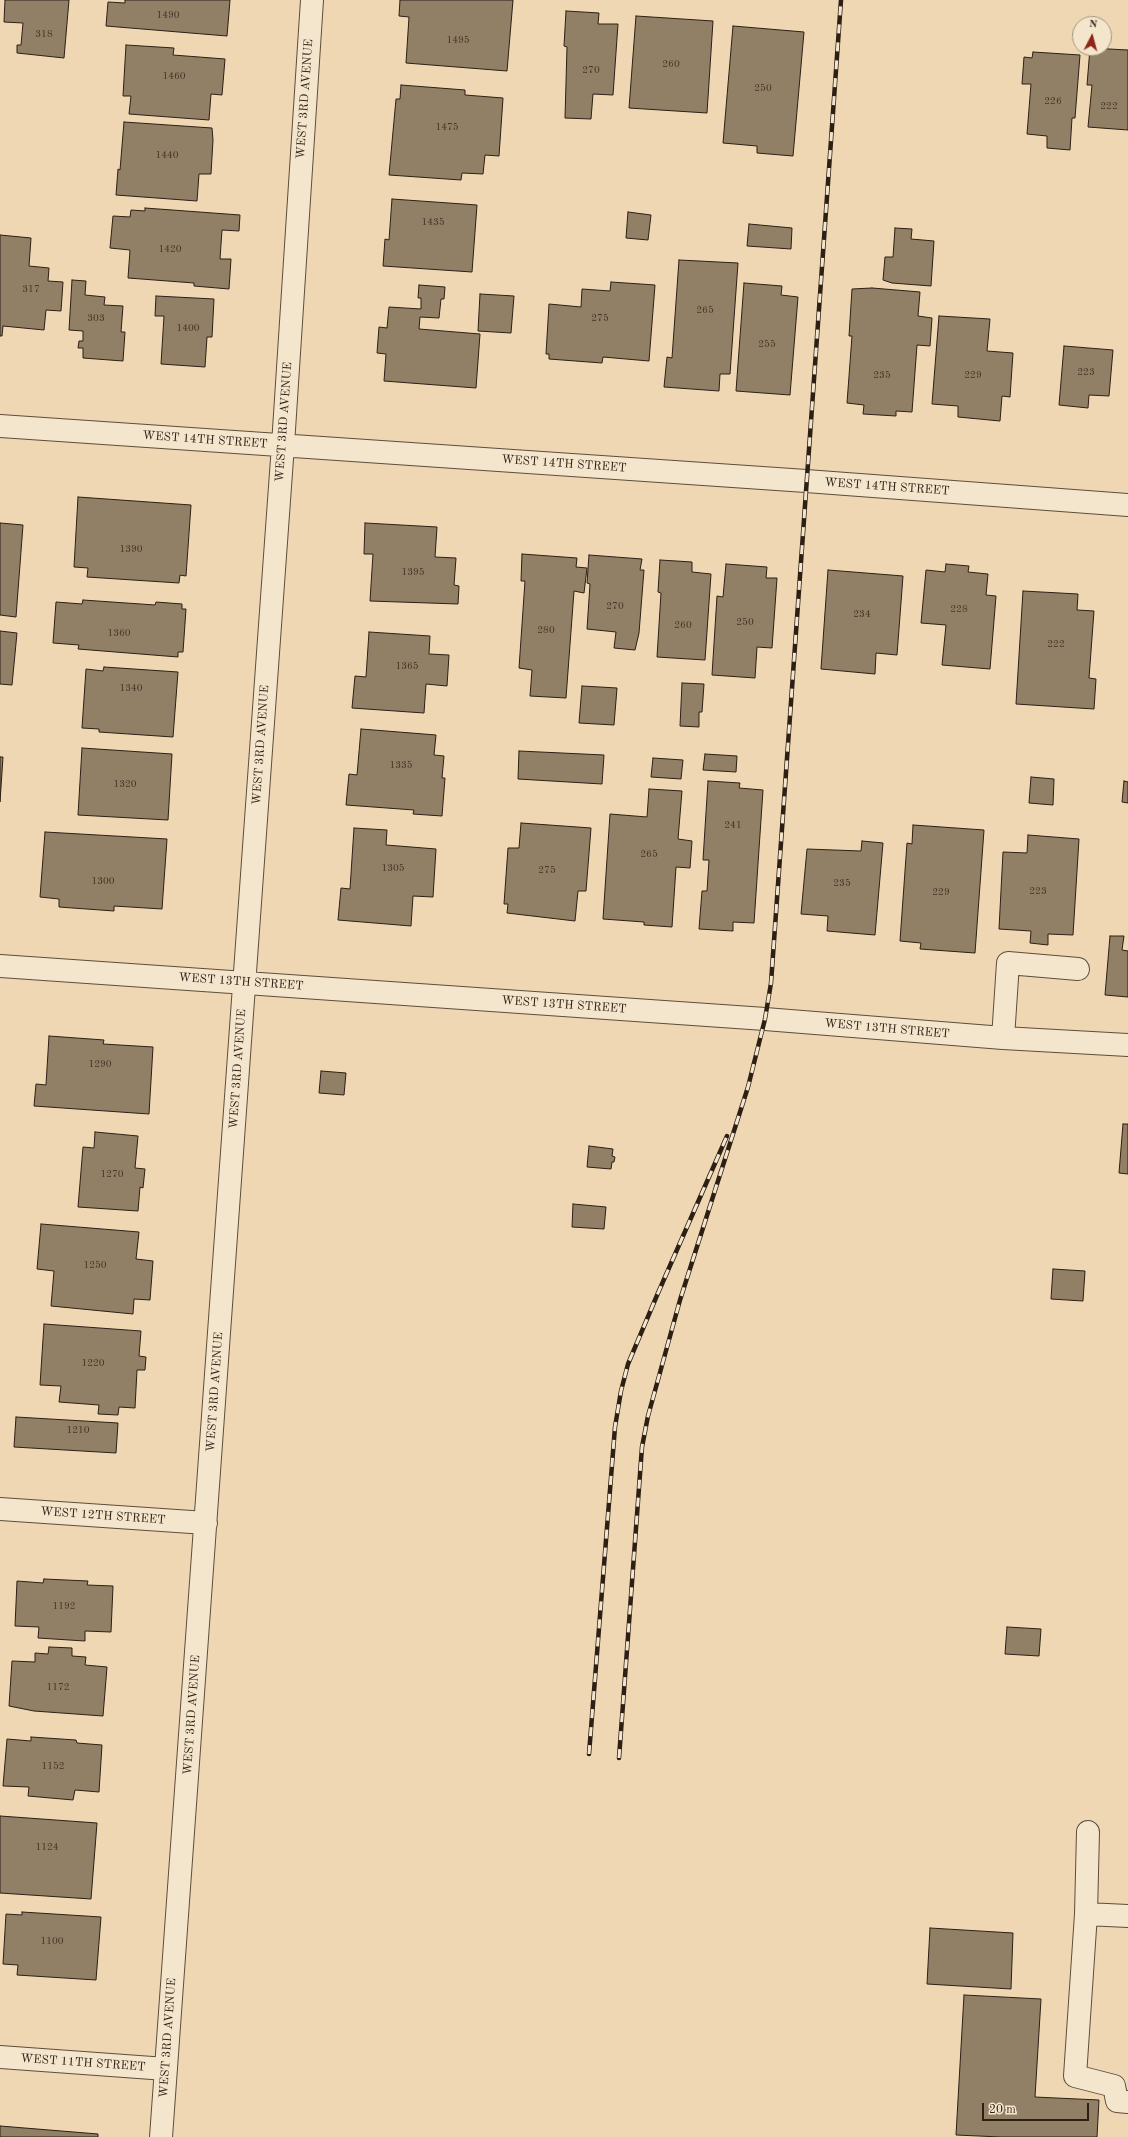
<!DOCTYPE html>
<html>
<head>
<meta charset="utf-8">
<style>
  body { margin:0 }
  #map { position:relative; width:1128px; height:2137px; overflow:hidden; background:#eed7b2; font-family:"Old Standard TT",serif }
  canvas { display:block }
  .north { position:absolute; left:1072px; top:16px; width:40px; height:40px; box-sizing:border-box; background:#f4e5cd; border:1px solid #a49683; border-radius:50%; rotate:6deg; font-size:11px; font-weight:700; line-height:16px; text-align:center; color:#2d1f14 }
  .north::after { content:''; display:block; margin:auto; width:14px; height:18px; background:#8f2418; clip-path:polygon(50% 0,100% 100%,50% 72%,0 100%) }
  .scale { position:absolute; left:982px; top:2103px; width:107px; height:18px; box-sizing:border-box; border:2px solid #2d1f14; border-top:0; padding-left:5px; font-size:12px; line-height:14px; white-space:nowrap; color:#2d1f14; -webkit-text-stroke:3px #f4e5cd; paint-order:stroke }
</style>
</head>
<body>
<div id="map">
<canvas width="1128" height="2137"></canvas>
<div class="north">N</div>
<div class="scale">20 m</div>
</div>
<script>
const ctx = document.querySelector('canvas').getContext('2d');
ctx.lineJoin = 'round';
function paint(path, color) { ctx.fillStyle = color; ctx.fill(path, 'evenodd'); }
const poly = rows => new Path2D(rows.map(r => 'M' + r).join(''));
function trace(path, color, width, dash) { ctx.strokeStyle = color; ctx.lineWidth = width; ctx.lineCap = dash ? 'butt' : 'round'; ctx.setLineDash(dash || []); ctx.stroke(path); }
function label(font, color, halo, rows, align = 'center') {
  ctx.font = font + ' "Old Standard TT",serif'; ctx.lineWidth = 4; ctx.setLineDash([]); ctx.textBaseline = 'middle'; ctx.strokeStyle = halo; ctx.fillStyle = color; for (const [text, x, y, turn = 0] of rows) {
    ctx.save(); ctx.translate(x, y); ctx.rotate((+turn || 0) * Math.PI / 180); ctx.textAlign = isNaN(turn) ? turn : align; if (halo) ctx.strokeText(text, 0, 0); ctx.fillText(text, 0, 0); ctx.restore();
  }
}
const building = poly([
  [5,0,69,0,64,58,17,53,17,45,21,45,23,23,4,22,5,0],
  [125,0,230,0,227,36,106,26,108,2,125,3,125,0],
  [400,0,513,0,507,71,406,63,409,17,399,16,400,0],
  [566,11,599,13,598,24,618,24,613,95,593,94,591,119,565,118,567,47,564,46,566,11],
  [636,16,713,21,707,113,629,108,636,16],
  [733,26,804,32,793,156,757,153,757,146,723,143,733,26],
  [126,45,174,48,173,55,225,59,222,95,211,94,209,120,129,114,131,96,123,96,126,45],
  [1090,48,1128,50,1128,130,1088,127,1092,85,1087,85,1090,48],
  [1033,52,1080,55,1075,118,1072,118,1070,150,1047,148,1047,136,1027,134,1031,84,1022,84,1024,57,1032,58,1033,52],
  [401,85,465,90,465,95,503,98,499,156,485,155,483,174,462,173,461,180,389,175,396,99,400,99,401,85],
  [124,122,212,128,213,140,211,174,199,174,197,201,116,195,118,169,120,170,124,122],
  [392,199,477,205,472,272,383,266,385,239,389,240,392,199],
  [145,208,240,215,239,231,222,230,220,259,231,259,229,289,194,286,194,283,128,278,130,250,110,248,113,216,130,217,131,210,145,211,145,208],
  [628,212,651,215,648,240,626,238,628,212],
  [749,224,792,228,791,249,747,246,749,224],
  [895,228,912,229,911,239,934,241,931,286,892,283,883,280,885,257,893,257,895,228],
  [0,235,31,238,29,266,49,268,48,281,63,282,61,311,46,310,44,330,3,326,2,336,0,336,0,235],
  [679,260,738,263,730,374,720,374,719,391,664,387,667,357,672,358,679,260],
  [72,280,86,281,85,295,105,297,104,305,123,306,121,332,125,332,123,361,83,358,83,348,78,348,79,341,83,341,83,331,69,330,72,280],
  [611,282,655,285,649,361,603,357,602,363,549,359,549,354,546,354,549,304,581,307,582,289,610,291,611,282],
  [744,283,782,286,781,295,798,297,790,395,736,391,744,283],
  [419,285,445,287,444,299,441,299,439,318,420,317,419,329,480,334,476,388,384,381,386,354,377,353,379,327,387,328,389,307,421,309,421,298,418,298,419,285],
  [872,288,920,292,918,316,932,318,930,346,917,345,912,412,896,411,896,416,863,414,864,405,847,403,852,336,849,336,852,289,872,288],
  [480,294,514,296,511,333,478,331,480,294],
  [156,296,214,299,212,337,207,337,205,367,161,364,164,316,155,316,156,296],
  [939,316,990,319,987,351,1013,353,1010,397,1002,396,1000,421,958,417,958,406,932,404,939,316],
  [1064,346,1113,350,1109,396,1089,395,1088,408,1059,405,1064,346],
  [78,497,191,505,186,576,180,575,179,583,87,577,88,568,74,567,78,497],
  [0,523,23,525,16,617,0,615,0,523],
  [365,523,437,527,435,557,456,558,454,585,459,586,458,604,370,601,373,554,364,554,365,523],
  [522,554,577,558,576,567,587,568,584,593,574,591,566,698,530,696,532,670,519,668,525,581,521,581,522,554],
  [589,555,642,559,640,570,644,570,639,633,635,650,614,648,616,632,587,629,590,584,587,583,589,555],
  [660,560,692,562,692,572,711,574,705,660,657,657,661,593,658,592,660,560],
  [726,564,767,567,766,578,777,578,772,648,757,647,755,678,712,675,717,596,723,597,726,564],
  [946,564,969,566,968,572,988,574,986,595,996,596,990,669,942,665,946,625,921,623,926,570,945,572,946,564],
  [828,570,903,576,897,655,876,653,875,674,821,669,828,570],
  [1023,591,1078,594,1077,610,1094,611,1089,678,1096,679,1094,709,1016,704,1023,591],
  [83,600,155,605,156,602,182,604,182,609,186,609,183,652,178,652,178,657,78,649,79,645,53,643,56,602,82,604,83,600],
  [0,631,17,633,12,685,0,684,0,631],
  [369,632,430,636,429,654,449,655,447,686,426,684,424,713,352,708,355,676,366,677,369,632],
  [104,667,178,672,173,737,99,732,99,729,82,728,86,669,103,671,104,667],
  [682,683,704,684,702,712,699,712,699,727,680,726,682,683],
  [582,686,617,688,614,725,579,723,582,686],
  [361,729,436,735,434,755,444,756,442,778,445,778,442,816,413,814,414,810,346,805,349,774,357,775,361,729],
  [82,748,172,754,168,820,78,815,82,748],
  [519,751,604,755,602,784,518,779,519,751],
  [705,754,737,756,736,772,703,770,705,754],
  [0,757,3,757,0,802,0,757],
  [653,758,683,760,681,779,651,777,653,758],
  [1031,777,1054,779,1053,805,1029,803,1031,777],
  [708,781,740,783,739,788,763,790,754,923,733,922,733,931,699,929,702,891,707,891,709,860,703,860,708,781],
  [1124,781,1128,782,1128,803,1122,802,1124,781],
  [649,789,682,791,678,839,692,841,690,868,676,867,672,927,644,925,644,922,603,919,610,814,647,817,649,789],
  [521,823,591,828,586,891,578,891,575,921,507,913,508,904,504,904,508,848,519,848,521,823],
  [913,825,984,830,975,953,920,949,921,943,900,941,907,843,912,844,913,825],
  [354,828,387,830,386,845,436,849,433,897,413,896,411,926,338,920,341,888,350,889,354,828],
  [45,832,167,839,162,909,114,906,114,911,59,907,59,899,40,897,45,832],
  [1028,835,1079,839,1073,935,1048,934,1048,945,1030,943,1031,931,999,929,1003,852,1027,853,1028,835],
  [862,841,883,843,875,935,827,931,828,916,801,914,807,849,861,851,862,841],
  [1110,936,1124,936,1122,950,1128,951,1128,997,1105,995,1110,936],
  [49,1036,104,1040,103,1044,153,1047,149,1114,34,1106,36,1084,46,1085,49,1036],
  [321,1071,346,1073,344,1095,319,1093,321,1071],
  [1123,1124,1128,1124,1128,1174,1119,1173,1123,1124],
  [95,1132,138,1136,135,1168,145,1169,143,1188,140,1187,138,1211,78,1207,83,1147,94,1148,95,1132],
  [589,1146,613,1149,612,1156,615,1157,614,1162,612,1162,611,1169,587,1167,589,1146],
  [573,1204,606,1207,604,1229,572,1227,573,1204],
  [41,1224,139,1232,136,1259,153,1261,150,1300,134,1299,133,1314,51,1306,54,1271,37,1269,41,1224],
  [1053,1269,1085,1271,1083,1301,1051,1299,1053,1269],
  [44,1324,141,1331,139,1356,146,1357,145,1370,137,1370,135,1408,119,1407,118,1415,98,1414,99,1405,59,1402,61,1386,40,1385,44,1324],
  [16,1417,118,1423,116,1453,14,1447,16,1417],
  [44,1579,88,1581,87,1585,113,1586,111,1632,85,1631,85,1641,38,1638,39,1627,15,1626,17,1581,43,1583,44,1579],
  [1007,1627,1041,1629,1039,1656,1005,1654,1007,1627],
  [49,1647,72,1648,72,1656,86,1657,85,1665,107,1667,103,1716,34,1711,9,1706,12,1661,35,1662,35,1653,48,1654,49,1647],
  [31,1737,76,1740,77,1743,102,1745,99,1792,75,1790,73,1800,28,1796,29,1787,3,1786,7,1739,31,1741,31,1737],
  [0,1816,97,1823,91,1899,0,1893,0,1816],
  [22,1912,101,1917,96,1980,17,1975,18,1965,3,1964,6,1914,22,1915,22,1912],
  [930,1928,1013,1933,1011,1989,927,1984,930,1928],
  [964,1995,1041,1999,1035,2097,1099,2100,1097,2137,1001,2137,956,2135,964,1995],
  [0,2126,98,2134,98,2137,0,2137,0,2126]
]);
paint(building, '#917f66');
trace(building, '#2d1f14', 1);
const minor = poly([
  [0,426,806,481,1128,505],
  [0,966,765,1019,1003,1038,1128,1045],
  [1003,1038,1008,963,1078,969],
  [0,1509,206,1523],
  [1088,1832,1086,1914,1128,1916],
  [1086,1914,1075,2076,1114,2086,1117,2101,1128,2102],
  [0,2057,166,2069],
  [161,2137,283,445,312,0]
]);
trace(minor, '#5d4d3c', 24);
trace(minor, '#f4e5cd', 22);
const rail = poly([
  [589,1754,615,1427,621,1391,628,1364,658,1293,727,1136],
  [619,1758,642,1447,648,1416,680,1300,748,1087,765,1019,771,983,841,0]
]);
trace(rail, '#2d1f14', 4.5);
trace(rail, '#f4e5cd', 3, [9]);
label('10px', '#463728', null, [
  ["1490",168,15],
  ["318",44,34],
  ["1495",458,40],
  ["260",671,64],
  ["270",591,70],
  ["1460",174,76],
  ["250",763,88],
  ["226",1053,101],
  ["222",1109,106],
  ["1475",447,127],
  ["1440",167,155],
  ["1435",433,222],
  ["1420",170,249],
  ["317",31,289],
  ["265",705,310],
  ["303",96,318],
  ["275",600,318],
  ["1400",188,328],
  ["255",767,344],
  ["223",1086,372],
  ["235",882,375],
  ["229",973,375],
  ["1390",131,549],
  ["1395",413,572],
  ["270",615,606],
  ["228",959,609],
  ["234",862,614],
  ["250",745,622],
  ["260",683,625],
  ["280",546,630],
  ["1360",119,633],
  ["222",1056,644],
  ["1365",407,666],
  ["1340",131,688],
  ["1335",401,765],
  ["1320",125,784],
  ["241",733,825],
  ["265",649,854],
  ["1305",393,868],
  ["275",547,870],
  ["1300",103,881],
  ["235",842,883],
  ["223",1038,891],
  ["229",941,892],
  ["1290",100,1064],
  ["1270",112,1174],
  ["1250",95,1265],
  ["1220",93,1363],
  ["1210",78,1430],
  ["1192",64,1606],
  ["1172",58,1687],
  ["1152",53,1766],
  ["1124",47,1847],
  ["1100",52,1941]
]);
label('12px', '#2d1f14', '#f4e5cd', [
  ["WEST 3RD AVENUE",305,99,-86],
  ["WEST 3RD AVENUE",284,422,-86],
  ["WEST 14TH STREET",205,440,4],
  ["WEST 14TH STREET",564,464,4],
  ["WEST 14TH STREET",887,487,4],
  ["WEST 3RD AVENUE",261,745,-86],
  ["WEST 13TH STREET",241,982,4],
  ["WEST 13TH STREET",564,1005,4],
  ["WEST 13TH STREET",887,1029,5],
  ["WEST 3RD AVENUE",238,1069,-86],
  ["WEST 3RD AVENUE",215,1392,-86],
  ["WEST 12TH STREET",103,1516,4],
  ["WEST 3RD AVENUE",192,1715,-86],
  ["WEST 3RD AVENUE",168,2038,-86],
  ["WEST 11TH STREET",83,2063,4]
]);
</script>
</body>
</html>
